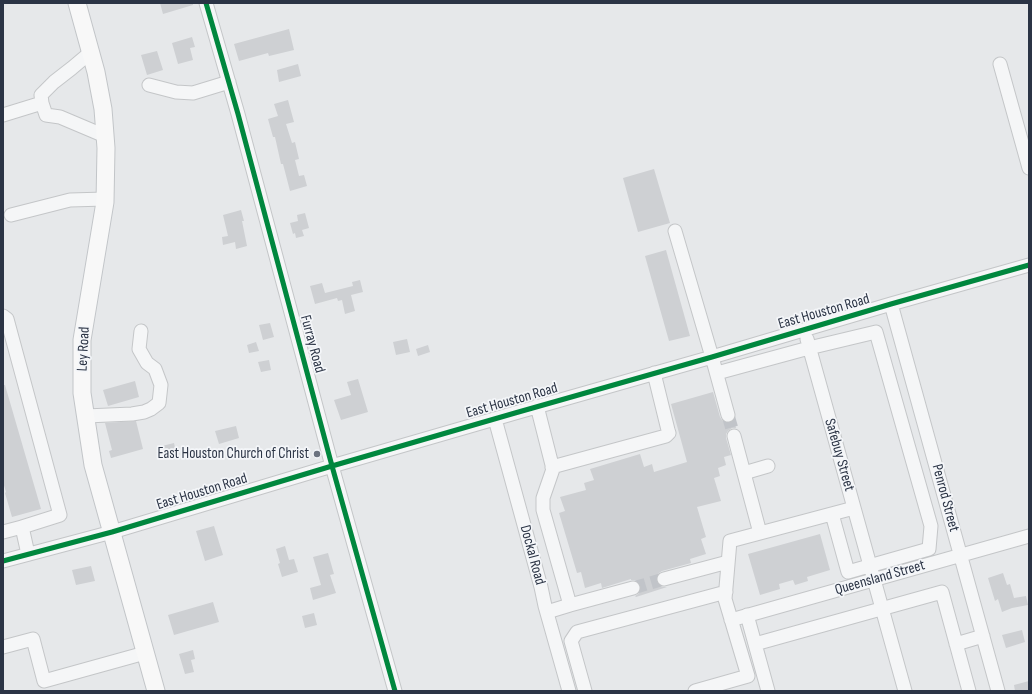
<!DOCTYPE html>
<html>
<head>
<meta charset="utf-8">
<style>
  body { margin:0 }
  #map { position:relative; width:1032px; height:694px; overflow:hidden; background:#e6e8ea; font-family:"Sofia Sans Condensed",sans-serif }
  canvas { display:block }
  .frame { position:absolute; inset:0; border:4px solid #2b3445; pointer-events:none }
</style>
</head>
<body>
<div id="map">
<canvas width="1032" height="694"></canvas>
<div class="frame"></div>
</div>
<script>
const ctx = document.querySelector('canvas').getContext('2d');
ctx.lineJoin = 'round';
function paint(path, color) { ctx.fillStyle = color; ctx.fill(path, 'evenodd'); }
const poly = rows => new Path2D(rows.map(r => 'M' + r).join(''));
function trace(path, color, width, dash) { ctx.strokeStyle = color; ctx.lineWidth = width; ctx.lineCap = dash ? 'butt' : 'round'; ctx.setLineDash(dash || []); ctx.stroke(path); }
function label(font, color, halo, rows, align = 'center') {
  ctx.font = font + ' "Sofia Sans Condensed",sans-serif'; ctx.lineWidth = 3.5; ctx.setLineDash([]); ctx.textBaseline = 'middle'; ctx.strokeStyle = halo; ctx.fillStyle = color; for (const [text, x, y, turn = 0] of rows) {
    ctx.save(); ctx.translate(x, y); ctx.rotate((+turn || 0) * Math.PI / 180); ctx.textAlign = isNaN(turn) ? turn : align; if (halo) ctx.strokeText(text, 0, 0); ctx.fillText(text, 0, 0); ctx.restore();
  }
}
paint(poly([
  [160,3,193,3,193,5,163,14],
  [289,29,294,50,269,56,268,53,239,61,234,44],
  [192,37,195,47,190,48,193,60,178,64,172,43],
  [157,51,163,70,147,75,141,55],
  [298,64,301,76,279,82,277,70],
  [288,100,294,122,286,124,292,143,295,142,299,159,295,160,299,176,304,175,307,186,290,191,283,164,281,164,275,137,273,137,268,119,278,116,274,104],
  [654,169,670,223,638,232,623,178],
  [241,210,244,221,242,221,247,246,236,249,235,242,223,245,222,237,228,236,223,215],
  [305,213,309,228,302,230,304,236,296,238,295,233,293,234,290,223,298,221,297,215],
  [666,250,690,336,669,341,645,256],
  [360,280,363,292,351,295,355,311,345,314,342,300,338,301,337,298,315,304,310,286,322,283,325,293,353,286,352,282],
  [270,323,274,337,263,340,259,325],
  [407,339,410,352,396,355,393,342],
  [256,342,259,351,249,353,247,345],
  [428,345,430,352,418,356,416,349],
  [269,360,271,370,261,372,258,362],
  [358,379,368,412,341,420,334,400,351,395,347,382],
  [135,381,139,397,108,406,103,390],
  [3,385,5,385,41,509,12,517,5,493,6,492,3,482],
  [713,392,720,417,722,420,726,423,730,423,734,420,736,428,732,428,728,431,726,434,726,438,731,455,724,457,726,465,718,468,720,476,714,478,721,501,697,507,706,537,701,539,706,554,690,559,691,563,662,571,659,573,656,577,656,581,658,584,662,587,667,587,636,597,635,596,638,594,641,590,641,586,638,582,635,580,631,580,631,579,602,588,601,583,585,588,581,572,577,573,559,513,565,511,560,497,586,490,584,483,594,480,590,469,640,454,644,467,652,464,654,472,687,462,671,404],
  [136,421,143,449,111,458,109,451,112,450,105,423],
  [236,426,239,438,219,444,215,431],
  [174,443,176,452,165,455,162,446],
  [214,526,223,555,205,561,196,531],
  [820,534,830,570,807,577,808,581,795,585,793,580,779,584,780,589,760,595,748,554],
  [285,546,289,560,294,559,298,572,282,577,278,564,280,563,276,549],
  [328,553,334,574,330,575,336,593,313,600,310,588,321,585,313,557],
  [91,566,95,581,76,585,72,570],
  [1003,573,1007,585,1010,584,1014,598,1026,596,1028,605,1012,608,1002,612,998,599,995,601,988,578],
  [213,602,219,622,174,635,168,615],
  [314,613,317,625,305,628,302,616],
  [1022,630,1025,642,1006,648,1002,635],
  [193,650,195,659,191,660,194,672,185,674,179,654],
  [1029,681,1029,691,1015,691,1014,685]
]), '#ced0d3');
trace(poly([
  [728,415,734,436],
  [633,588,664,579]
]), '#c1c4c9', 13, [13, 6]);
const minor = poly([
  [206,3,238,114,332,466,395,691],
  [91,52,72,68,54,82,41,95,42,103,46,115,60,117,105,136],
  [1000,64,1029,168],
  [149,85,176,92,193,93,229,82],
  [3,115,42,103],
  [11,215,70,200,105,199],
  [675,231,712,357,728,415],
  [891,304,998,691],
  [3,316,7,319,60,515,22,527,28,554],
  [807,339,905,691],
  [717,373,809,348,876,332,931,526,929,549,848,572,832,514],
  [537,406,553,469,543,498,543,510,570,605,547,612],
  [86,416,132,414,144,412,151,409,159,403,161,385,155,369,147,363,139,349,141,331],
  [495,419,541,587,545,606,569,691],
  [734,436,760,533],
  [552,467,666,436,669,433,668,430,654,373],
  [744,473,768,466],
  [3,532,22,527],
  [3,561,112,532,332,466,515,413,712,357,891,304,1029,265],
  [664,579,728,562],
  [570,605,633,588],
  [747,615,768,691],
  [731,620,1029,536],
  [755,644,942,592,969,691],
  [956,644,983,636],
  [3,647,33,639,44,681,145,653],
  [585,691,571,641,577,632,726,592],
  [695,691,748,676,725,599,730,541,854,508]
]);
const major = poly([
  [77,3,96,72,103,109,106,148,105,202,82,340,82,393,93,465,156,691]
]);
trace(minor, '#c4c6c8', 15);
trace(major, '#c2c5c8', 19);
trace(minor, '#f5f6f7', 13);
trace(major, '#f8f8f8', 17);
trace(poly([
  [206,3,238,114,332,466,395,691],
  [3,561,112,532,332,466,515,413,712,357,891,304,1029,265]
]), '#00873e', 5);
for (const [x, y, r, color] of [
  [317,454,4,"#6c737f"]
]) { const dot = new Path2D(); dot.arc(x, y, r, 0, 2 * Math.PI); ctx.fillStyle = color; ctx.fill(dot); trace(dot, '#f4f6f9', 1.5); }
label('15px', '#2b3445', '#f4f6f9', [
  ["East Houston Road",824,312,-16],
  ["Furray Road",312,344,75],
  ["Ley Road",84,349,-87],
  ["East Houston Road",512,401,-16],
  ["Safebuy Street",839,455,74],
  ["East Houston Road",202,492,-17],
  ["Penrod Street",945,498,75],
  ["Dockal Road",532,555,75],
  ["Queensland Street",880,578,-16]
]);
label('15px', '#2b3445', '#f4f6f9', [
  ["East Houston Church of Christ",309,454]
], 'right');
</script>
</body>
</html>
